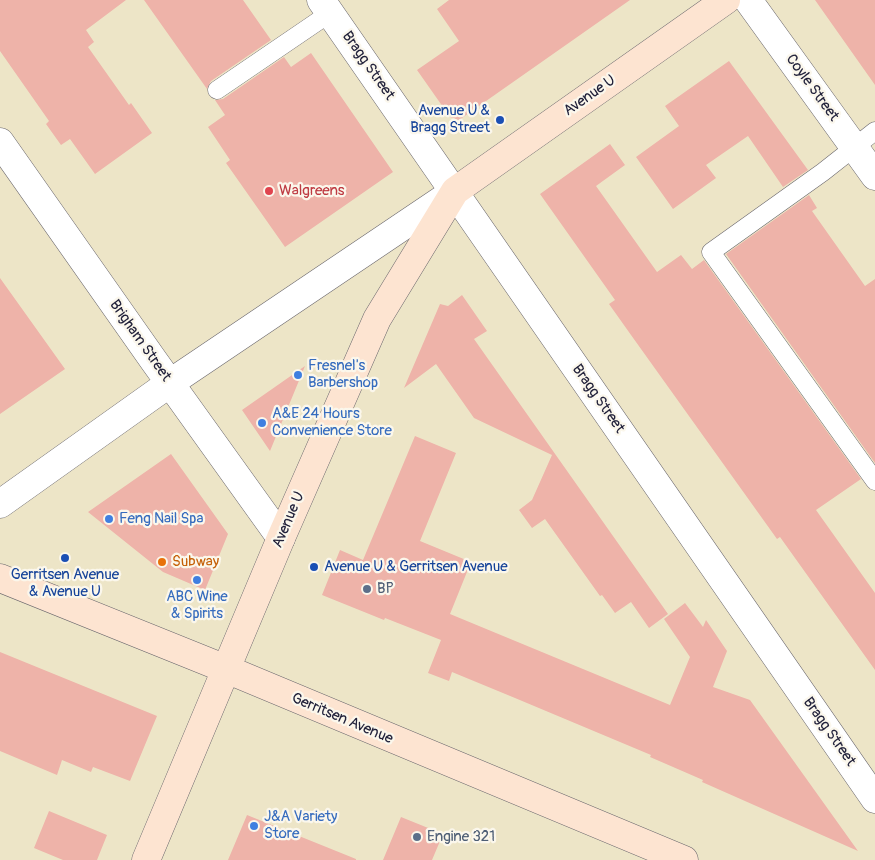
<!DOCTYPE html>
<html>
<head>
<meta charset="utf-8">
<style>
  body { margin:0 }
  canvas { display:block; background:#ede5c7 }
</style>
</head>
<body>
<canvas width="875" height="860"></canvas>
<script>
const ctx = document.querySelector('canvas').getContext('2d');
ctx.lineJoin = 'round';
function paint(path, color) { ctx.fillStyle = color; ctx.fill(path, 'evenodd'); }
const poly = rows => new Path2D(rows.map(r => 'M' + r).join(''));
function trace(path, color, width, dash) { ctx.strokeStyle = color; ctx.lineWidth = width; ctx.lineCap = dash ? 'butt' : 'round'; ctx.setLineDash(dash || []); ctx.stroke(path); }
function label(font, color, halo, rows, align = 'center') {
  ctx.font = font + ' Pangolin,sans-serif'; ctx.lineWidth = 4.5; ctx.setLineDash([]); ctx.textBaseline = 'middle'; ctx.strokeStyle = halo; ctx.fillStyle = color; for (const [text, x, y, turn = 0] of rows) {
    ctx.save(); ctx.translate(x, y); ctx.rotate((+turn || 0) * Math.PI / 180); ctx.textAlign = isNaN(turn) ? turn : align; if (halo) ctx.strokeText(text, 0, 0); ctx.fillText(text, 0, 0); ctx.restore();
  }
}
paint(poly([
  [0,0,126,0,86,30,94,42,88,47,129,105,131,103,152,133,95,174,70,139,61,145,46,124,49,121,0,51],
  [144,0,243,0,271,40,211,81,207,89],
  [449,0,630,0,459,120,450,117,417,70,459,41,437,9],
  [815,0,875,0,875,85],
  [311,53,393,172,285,247,226,163,230,160,208,127,225,115,215,100,223,99,284,57,291,67],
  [729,61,808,170,783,187,748,136,706,165,716,178,673,209,636,157,679,126,665,106],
  [610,144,625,165,596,186,657,272,681,255,692,269,704,260,861,479,816,510,875,593,875,670,780,537,777,539,631,335,609,304,615,300,540,194],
  [809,195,817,208,812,211,865,286,875,279,875,463,726,254],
  [0,278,65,369,0,414],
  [462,295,487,331,474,339,668,614,649,628,631,602,615,613,602,595,600,596,545,519,532,528,519,510,532,500,552,455,474,418,436,364,404,388,440,304,448,306],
  [305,366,270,451,242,410],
  [415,436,456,453,420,541,471,562,450,614,670,705,690,657,664,619,685,603,703,627,706,620,727,651,713,687,750,700,858,851,702,782,703,780,650,757,651,755,515,698,452,672,449,681,428,673,441,640,385,618,384,620,322,595,340,550,363,560],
  [171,454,228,534,205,590,163,572,88,512],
  [0,652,157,716,130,781,93,767,91,772,62,760,57,775,0,751],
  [49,811,107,835,97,860,63,860,34,848],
  [247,815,356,859,356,860,228,860],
  [401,817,443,834,432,860,383,860]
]), '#eeb3a9');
const lane = poly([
  [217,90,330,13],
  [875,131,823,172,711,252,875,481]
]);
const street = poly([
  [321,0,875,799],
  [748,0,875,176],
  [0,142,154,361,281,538],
  [0,504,170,383,455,191]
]);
const secondary = poly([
  [0,578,226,669,684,860],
  [146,860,281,538,377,319,455,191,726,0]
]);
trace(lane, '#69666c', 19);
trace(street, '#69666c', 29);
trace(secondary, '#69666c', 29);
trace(lane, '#fff', 18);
trace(street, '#fff', 28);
trace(secondary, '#fde4d1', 28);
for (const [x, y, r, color] of [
  [500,120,5,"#1a4fb4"],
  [269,191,5,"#e0444e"],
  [298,375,5,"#3f7fe0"],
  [262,423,5,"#3f7fe0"],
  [109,519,5,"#3f7fe0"],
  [65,558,5,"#1a4fb4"],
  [162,562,5,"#e8710a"],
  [314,567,5,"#1a4fb4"],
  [197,580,5,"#3f7fe0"],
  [367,589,5,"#5c6f8a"],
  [254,826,5,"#3f7fe0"],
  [417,837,5,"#5c6f8a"]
]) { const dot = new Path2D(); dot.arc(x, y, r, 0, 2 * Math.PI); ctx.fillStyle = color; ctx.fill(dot); trace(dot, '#fbf7ec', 2); }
label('15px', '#22223b', '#fbf7ec', [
  ["Bragg Street",368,66,55],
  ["Coyle Street",812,88,54],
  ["Avenue U",590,96,-35],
  ["Brigham Street",140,341,55],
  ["Bragg Street",598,399,55],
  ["Avenue U",289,520,-67],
  ["Gerritsen Avenue",342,719,23],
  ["Bragg Street",829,732,55]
]);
label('15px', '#164399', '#fbf7ec', [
  ["Avenue U &",490,111],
  ["Bragg Street",490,128],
  ["Avenue U & Gerritsen Avenue",324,567,"left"],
  ["Gerritsen Avenue",65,575,"center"],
  ["& Avenue U",65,592,"center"]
], 'right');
label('15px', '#be3a42', '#fbf7ec', [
  ["Walgreens",279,191]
], 'left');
label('15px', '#366cbe', '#fbf7ec', [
  ["Fresnel's",308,366],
  ["Barbershop",308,383],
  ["A&E 24 Hours",272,414],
  ["Convenience Store",272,431],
  ["Feng Nail Spa",119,519],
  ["ABC Wine",197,597,"center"],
  ["& Spirits",197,614,"center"],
  ["J&A Variety",264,817],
  ["Store",264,834]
], 'left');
label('15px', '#c56008', '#fbf7ec', [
  ["Subway",172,562]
], 'left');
label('15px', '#4e5e75', '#fbf7ec', [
  ["BP",377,589],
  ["Engine 321",427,837]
], 'left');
</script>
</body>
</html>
